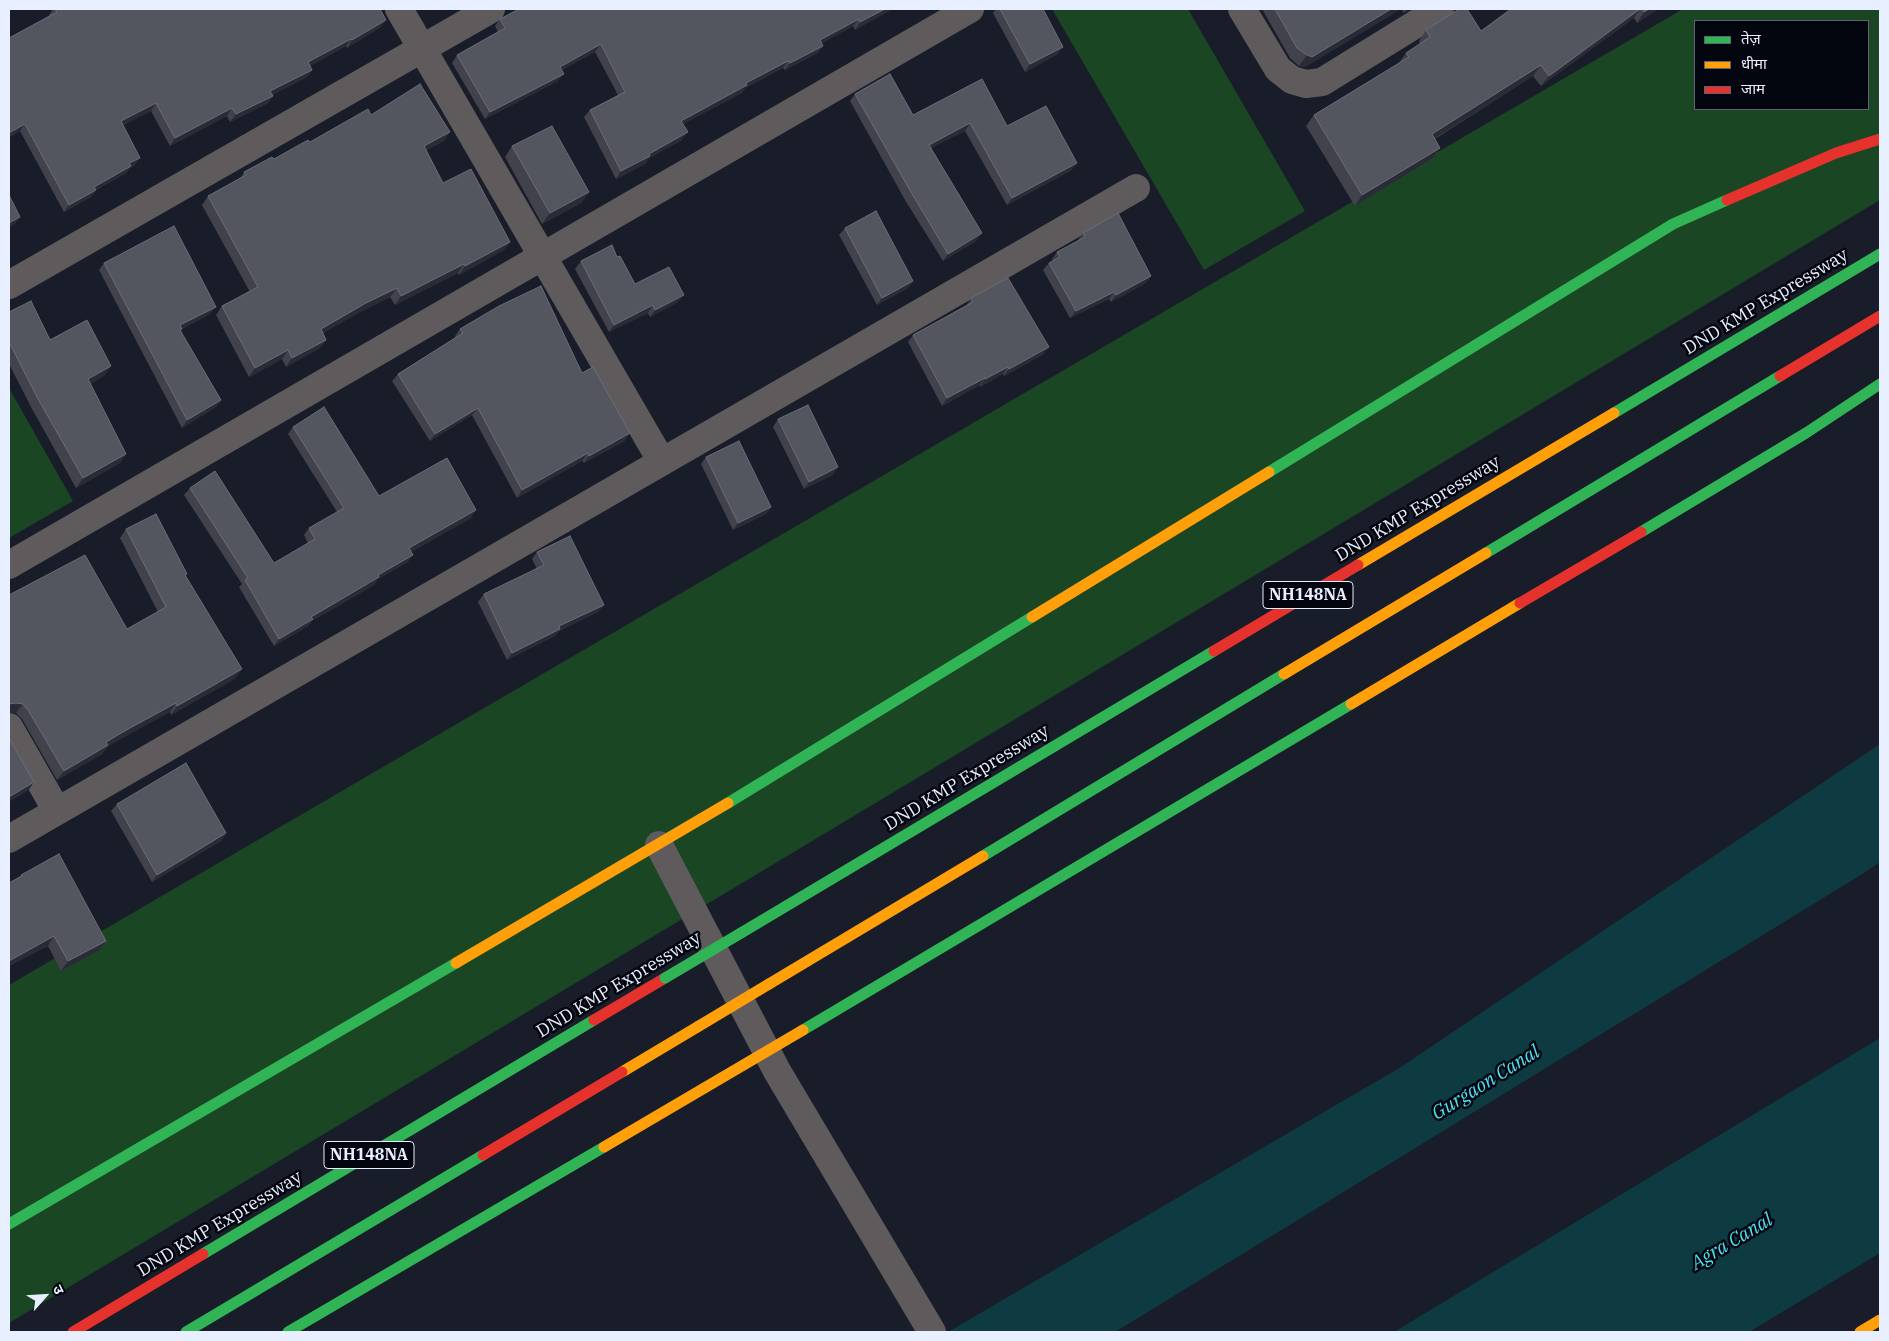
<!DOCTYPE html>
<html>
<head>
<meta charset="utf-8">
<style>
  body { margin:0 }
  #map { position:relative; width:1889px; height:1341px; overflow:hidden; background:#181d29; font-family:"IBM Plex Serif","Noto Sans Devanagari",serif }
  canvas { display:block }
  .frame { position:absolute; inset:0; border:10px solid #e8effe; pointer-events:none }
  .legend { position:absolute; left:1694px; top:20px; width:175px; height:90px; box-sizing:border-box; background:#03060e; border:1px solid #5f636e; margin:0; padding:6px 9px; list-style:none; font-size:15px; color:#e8effe }
  .legend li { display:flex; align-items:center; gap:10px; height:25px }
  .legend b { width:25px; border:1px solid #5f636e }
  .north { position:absolute; left:20px; top:1271px; width:50px; height:50px; -webkit-text-stroke:4px #03060e; paint-order:stroke; rotate:64deg; font-size:14px; font-weight:700; line-height:20px; text-align:center; color:#e8effe }
  .north::after { content:''; display:block; margin:auto; width:18px; height:22px; background:#e8effe; clip-path:polygon(50% 0,100% 100%,50% 72%,0 100%) }
</style>
</head>
<body>
<div id="map">
<canvas width="1889" height="1341"></canvas>
<div class="frame"></div>
<ul class="legend">
<li><b style="height:6px;background:#30b455"></b>तेज़</li>
<li><b style="height:6px;background:#ff9f0a"></b>धीमा</li>
<li><b style="height:6px;background:#e5322d"></b>जाम</li>
</ul>
<div class="north">उ</div>
</div>
<script>
const ctx = document.querySelector('canvas').getContext('2d');
ctx.lineJoin = 'round';
function paint(path, color) { ctx.fillStyle = color; ctx.fill(path, 'evenodd'); }
const poly = rows => new Path2D(rows.map(r => 'M' + r).join(''));
function trace(path, color, width, dash) { ctx.strokeStyle = color; ctx.lineWidth = width; ctx.lineCap = dash ? 'butt' : 'round'; ctx.setLineDash(dash || []); ctx.stroke(path); }
function label(font, color, halo, rows, align = 'center') {
  ctx.font = font + ' "IBM Plex Serif",serif'; ctx.lineWidth = 5; ctx.setLineDash([]); ctx.textBaseline = 'middle'; ctx.strokeStyle = halo; ctx.fillStyle = color; for (const [text, x, y, turn = 0] of rows) {
    ctx.save(); ctx.translate(x, y); ctx.rotate((+turn || 0) * Math.PI / 180); ctx.textAlign = isNaN(turn) ? turn : align; if (halo) ctx.strokeText(text, 0, 0); ctx.fillText(text, 0, 0); ctx.restore();
  }
}
paint(poly([
  [1052,9,1188,9,1305,211,1204,270],
  [1683,9,1880,9,1880,200,9,1323,9,985],
  [1695,21,1868,21,1868,109,1695,109],
  [9,388,73,501,9,538]
]), '#1b4623');
paint(poly([
  [1880,744,1880,862,1864,873,1115,1332,948,1332,1401,1067],
  [1880,1038,1880,1253,1749,1332,1394,1332]
]), '#0e3b42');
trace(poly([
  [399,9,662,462],
  [1242,9,1278,69,1292,80,1306,84,1322,82,1440,9],
  [9,285,491,9],
  [9,565,970,9],
  [9,727,57,811],
  [9,839,1136,188],
  [659,845,777,1071,932,1332]
]), '#5f5b5c', 28);
trace(poly([
  [1614,413,1880,254],
  [1269,472,1673,224,1727,200],
  [1641,532,1806,433,1880,384],
  [1486,553,1780,376],
  [728,803,1032,617],
  [983,856,1284,674],
  [741,933,1214,651],
  [803,1030,1351,704],
  [9,1224,456,963],
  [203,1254,594,1020],
  [186,1332,483,1155],
  [288,1332,604,1147]
]), '#30b455', 11);
trace(poly([
  [1358,565,1614,413],
  [1032,617,1269,472],
  [1284,674,1486,553],
  [1351,704,1520,603],
  [456,963,728,803],
  [769,984,983,856],
  [622,1072,699,1026],
  [604,1147,803,1030],
  [1860,1332,1880,1320]
]), '#ff9f0a', 11);
trace(poly([
  [1727,200,1836,153,1880,139],
  [1780,376,1880,316],
  [1520,603,1641,532],
  [1214,651,1358,565],
  [594,1020,665,978],
  [483,1155,622,1072],
  [73,1332,203,1254]
]), '#e5322d', 11);
trace(poly([
  [665,978,741,933]
]), '#30b455', 11);
trace(poly([
  [699,1026,769,984]
]), '#ff9f0a', 11);
paint(poly([
  [53,9,55,9,381,27,347,48,346,46,310,66,312,70,307,77,272,95,273,96,268,103,230,122,227,116,170,146,151,111,123,125,135,165,130,168,126,173,96,190,91,197,64,212,20,131,50,16,49,15],
  [996,9,1043,9,1058,54,1025,72,993,13],
  [1262,9,1401,9,1305,67,1299,66,1290,58],
  [1401,9,1411,9,1404,13],
  [1511,9,1658,9,1637,23,1634,18,1541,86,1533,76,1435,139,1440,148,1433,158,1355,206,1306,126,1314,115,1398,64,1406,53,1420,44,1419,41,1426,30,1455,12,1481,31],
  [889,11,855,30,853,26,822,43,818,53,785,70,783,68,745,88,742,93,683,124,682,140,649,158,645,164,616,179,584,117,590,110,618,95,595,52,562,70,558,81,485,119,452,63,457,55,498,32,495,26,500,19],
  [855,94,913,115,1007,126,1072,170,1007,205,965,131,931,148,976,241,943,261,905,200,850,101],
  [371,115,444,141,426,150,443,183,510,242,504,250,459,275,458,273,395,305,390,297,360,312,323,333,326,340,320,348,286,367,282,359,249,377,216,315,222,306,250,292,202,205,208,196,240,179,244,172],
  [512,146,589,192,581,203,542,224,505,157],
  [845,228,913,281,908,288,877,305,839,235],
  [1083,233,1151,276,1146,283,1111,302,1109,299,1070,318,1043,270,1049,263,1053,261,1052,259,1057,252,1078,241,1078,240],
  [617,257,635,284,678,302,650,317,648,313,609,332,575,269,581,261],
  [104,263,210,314,182,329,180,331,221,400,216,407,182,428,99,270],
  [971,298,1044,354,1004,376,1003,374,980,387,980,385,942,406,908,342,913,335,966,306],
  [9,312,105,375,90,384,126,454,120,463,76,488,31,407,9,364],
  [460,329,582,373,625,441,584,463,582,461,517,498,472,415,430,441,392,381,398,374,456,338,455,336],
  [778,419,833,475,804,489,773,427],
  [293,427,379,496,471,518,411,552,408,562,378,579,374,585,312,621,308,626,274,646,239,587,242,584,184,495,190,488,274,563,308,543,304,535,309,528,337,512,288,434],
  [706,457,771,507,766,514,733,530,701,464],
  [126,529,186,576,236,678,171,715,170,712,121,738,107,747,102,754,57,780,22,719,16,713,9,712,9,595,127,629,158,612,120,538],
  [537,552,604,605,598,612,559,631,555,636,507,660,478,602,484,594,537,569,532,559],
  [117,804,226,833,221,841,152,882,111,811],
  [21,875,106,941,100,950,61,971,48,946,9,966,9,883,19,877]
]), '#41424c');
paint(poly([
  [885,9,891,9,889,11,855,30,860,22],
  [1391,9,1401,9,1305,67,1299,66,1307,55],
  [1407,9,1411,9,1404,13],
  [1640,9,1634,18,1541,86,1549,76],
  [1649,9,1658,9,1637,23,1644,12],
  [859,19,853,26,815,47,820,40],
  [386,20,381,27,347,48,352,40],
  [351,39,346,46,303,70,308,62],
  [601,44,595,52,555,74,560,67],
  [823,46,818,53,785,70,790,63],
  [1063,47,1058,54,1025,72,1030,64],
  [788,61,783,68,745,88,742,93,676,128,681,121,746,83],
  [1541,65,1533,76,1424,145,1432,134],
  [312,70,307,77,265,99,270,91],
  [564,74,558,81,485,119,490,112],
  [273,96,268,103,230,122,236,114],
  [156,103,151,111,116,129,121,121],
  [232,108,227,116,170,146,175,138],
  [970,123,965,131,923,152,929,145],
  [25,124,20,131,9,138,9,133],
  [450,132,444,141,418,155,424,146],
  [688,132,682,140,649,158,645,164,616,179,621,171,649,154],
  [1440,148,1433,158,1355,206,1362,195],
  [140,158,135,165,130,168,126,173,96,190,91,197,64,212,69,205,129,163],
  [1077,163,1072,170,1007,205,1012,198],
  [589,192,581,203,542,224,550,213],
  [20,217,15,224,9,228,9,223],
  [982,233,976,241,943,261,948,254],
  [510,242,504,250,459,275,465,266],
  [464,264,458,273,395,305,401,296],
  [1151,276,1146,283,1111,302,1116,295],
  [913,281,908,288,877,305,882,298],
  [397,288,390,297,360,312,315,338,321,329,366,303],
  [1114,292,1109,299,1070,318,1076,311],
  [684,295,678,302,650,317,655,310],
  [653,305,648,313,609,332,614,325],
  [216,307,210,314,175,333,180,325],
  [326,340,320,348,286,367,292,358],
  [1049,347,1044,354,1004,376,1009,369],
  [288,350,282,359,249,377,255,368],
  [111,366,105,375,81,389,88,379],
  [1008,367,1003,374,980,387,985,379],
  [985,378,980,385,942,406,947,398],
  [221,400,216,407,182,428,187,420],
  [478,408,472,415,430,441,435,434],
  [630,433,625,441,584,463,589,456],
  [588,453,582,461,517,498,522,490],
  [126,454,120,463,76,488,83,478],
  [838,467,833,475,804,489,809,482],
  [771,507,766,514,733,530,738,523],
  [476,510,471,518,404,556,409,548],
  [413,555,408,562,378,579,374,585,312,621,308,626,274,646,279,639,311,617,378,575],
  [604,605,598,612,559,631,555,636,507,660,512,653,559,626],
  [242,669,236,678,171,715,177,706],
  [16,703,23,704,16,713,9,712,9,704],
  [176,703,170,712,107,747,102,754,57,780,64,771,106,742],
  [34,782,28,791,9,802,9,797],
  [226,833,221,841,152,882,157,875],
  [54,936,48,946,9,966,9,961],
  [106,941,100,950,61,971,68,961]
]), '#292b36');
const building = poly([
  [55,9,380,9,386,20,352,40,351,39,308,62,312,70,270,91,273,96,236,114,232,108,175,138,156,103,121,121,140,158,129,163,131,166,94,187,96,190,69,205,25,124,9,133,9,38,57,12,55,9],
  [519,9,885,9,860,22,859,19,820,40,823,46,790,63,788,61,746,83,747,85,681,121,688,132,649,154,650,156,621,171,590,110,625,92,601,44,560,67,564,74,490,112,457,55,505,28,500,19,519,9],
  [1000,9,1043,9,1063,47,1030,64,1000,9],
  [1275,9,1391,9,1312,57,1307,55,1297,48,1275,9],
  [1458,9,1467,9,1481,31,1511,9,1640,9,1549,76,1541,65,1432,134,1440,148,1362,195,1314,115,1409,57,1406,53,1430,37,1426,30,1456,11,1458,9],
  [1642,9,1649,9,1644,12,1642,9],
  [890,74,913,115,982,79,1007,126,1046,106,1077,163,1012,198,970,123,929,145,982,233,948,254,911,192,855,94,890,74],
  [420,84,450,132,424,146,443,183,471,169,510,242,465,266,464,264,401,296,397,288,366,303,321,329,326,340,292,358,288,350,255,368,222,306,258,287,208,196,246,175,244,172,272,157,274,159,308,140,310,142,368,109,371,115,420,84],
  [552,126,589,192,550,213,512,146,552,126],
  [9,195,20,217,9,223,9,195],
  [876,211,913,281,882,298,845,228,876,211],
  [1118,213,1151,276,1116,295,1114,292,1076,311,1049,263,1060,257,1057,252,1085,237,1083,233,1118,213],
  [174,226,216,307,180,325,182,329,180,330,221,400,187,420,104,263,174,226],
  [612,245,617,257,620,256,635,284,669,267,684,295,655,310,653,305,614,325,581,261,612,245],
  [1008,278,1049,347,1009,369,1008,367,985,379,985,378,947,398,913,335,973,302,971,298,1008,278],
  [541,286,582,373,593,367,630,433,589,456,588,453,522,490,478,408,435,434,398,374,463,333,460,329,499,306,541,286],
  [31,301,50,340,87,320,111,366,88,379,126,454,83,478,37,397,9,342,9,312,31,301],
  [808,405,838,467,809,482,778,419,808,405],
  [324,407,379,496,447,458,476,510,409,548,413,555,378,575,379,577,311,617,313,619,279,639,245,580,248,578,190,488,215,471,274,563,315,539,309,528,344,508,293,427,324,407],
  [739,441,771,507,738,523,706,457,739,441],
  [156,514,187,574,185,575,242,669,177,706,176,703,128,729,106,742,108,745,64,771,28,710,23,704,16,703,9,704,9,595,85,555,127,629,166,607,126,529,156,514],
  [570,536,604,605,559,626,560,629,512,653,484,594,544,565,537,552,570,536],
  [9,738,34,782,9,797,9,738],
  [186,763,226,833,157,875,117,804,186,763],
  [59,854,106,941,68,961,54,936,9,961,9,883,22,876,21,875,59,854]
]);
paint(building, '#53555f');
trace(building, '#6a6d78', 1);
for (const [x, y, w] of [
  [1308,595,90],
  [369,1155,90]
]) { const box = new Path2D(); box.roundRect(x - w / 2, y - 13.5, w, 27, 4); ctx.fillStyle = '#03060e'; ctx.fill(box); trace(box, '#e8effe', 1); }
label('bold 16px', '#e8effe', null, [
  ["NH148NA",1308,595],
  ["NH148NA",369,1155]
]);
label('18px', '#e8effe', '#03060e', [
  ["DND KMP Expressway",1766,302,-31],
  ["DND KMP Expressway",1418,509,-31],
  ["DND KMP Expressway",967,778,-31],
  ["DND KMP Expressway",619,985,-31],
  ["DND KMP Expressway",220,1224,-31]
]);
label('italic 19px', '#4be2f3', '#03060e', [
  ["Gurgaon Canal",1486,1083,-32],
  ["Agra Canal",1732,1242,-31]
]);
</script>
</body>
</html>
